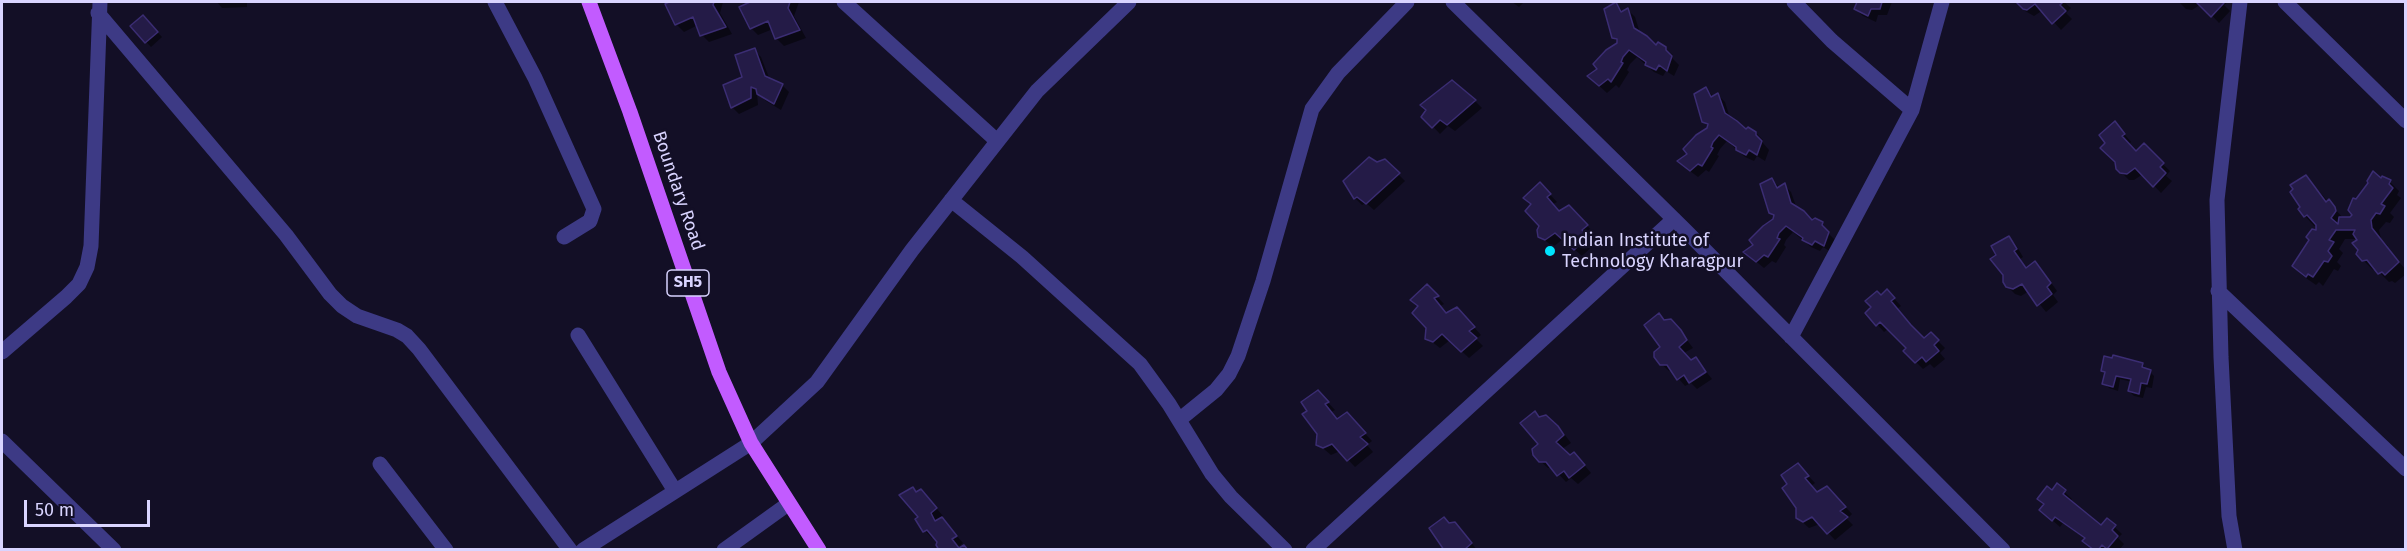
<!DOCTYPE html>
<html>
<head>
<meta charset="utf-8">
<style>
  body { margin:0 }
  #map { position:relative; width:2407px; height:551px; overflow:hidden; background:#130f26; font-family:"Fira Sans",sans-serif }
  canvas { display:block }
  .frame { position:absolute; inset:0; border:3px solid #d9d4ff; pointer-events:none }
  .scale { position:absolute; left:24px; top:500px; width:126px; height:27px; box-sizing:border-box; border:3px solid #d9d4ff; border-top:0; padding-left:8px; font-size:18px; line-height:21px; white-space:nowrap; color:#d9d4ff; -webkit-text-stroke:4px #130f26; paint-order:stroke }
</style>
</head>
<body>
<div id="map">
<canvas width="2407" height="551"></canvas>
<div class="frame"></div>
<div class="scale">50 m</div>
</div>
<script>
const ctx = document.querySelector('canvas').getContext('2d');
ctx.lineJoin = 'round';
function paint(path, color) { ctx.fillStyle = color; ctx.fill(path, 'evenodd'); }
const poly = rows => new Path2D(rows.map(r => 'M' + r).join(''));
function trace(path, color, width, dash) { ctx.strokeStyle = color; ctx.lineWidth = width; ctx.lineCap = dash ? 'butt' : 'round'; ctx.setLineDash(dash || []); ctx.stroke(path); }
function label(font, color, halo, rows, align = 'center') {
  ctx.font = font + ' "Fira Sans",sans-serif'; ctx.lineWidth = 5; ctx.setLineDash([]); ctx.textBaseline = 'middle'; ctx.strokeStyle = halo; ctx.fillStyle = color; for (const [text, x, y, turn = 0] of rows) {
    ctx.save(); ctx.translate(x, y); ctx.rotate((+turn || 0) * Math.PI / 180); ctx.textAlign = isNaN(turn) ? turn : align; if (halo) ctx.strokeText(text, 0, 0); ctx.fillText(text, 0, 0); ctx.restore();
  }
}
paint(poly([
  [217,2,247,2,247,7,222,8],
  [672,2,723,2,720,13,732,34,709,42,702,35,698,25,684,32,676,24,666,5],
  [753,2,799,2,794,16,806,38,784,46,776,38,773,29,758,35,751,28,741,8],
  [1512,2,1524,2,1519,7],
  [1858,2,1892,2,1887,15,1878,15,1876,22,1863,16,1855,9],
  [2017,2,2064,2,2071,8,2066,13,2072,19,2061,30,2043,10,2034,16,2025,11],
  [2179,2,2228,2,2224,5,2230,11,2219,23,2201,4,2192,10,2186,9],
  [1616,4,1623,12,1628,10,1635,17,1640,33,1656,46,1665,48,1673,55,1672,58,1679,65,1674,76,1666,71,1663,76,1654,72,1637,57,1630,64,1627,70,1629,72,1619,88,1616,85,1607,93,1596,83,1599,69,1618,42,1613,37],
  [143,17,162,37,151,47,132,27],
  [754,50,761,57,770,80,782,85,789,92,781,110,766,101,757,93,758,105,739,114,732,107],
  [1706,89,1714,97,1718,95,1725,102,1730,118,1746,131,1756,133,1763,140,1763,143,1769,150,1765,161,1757,156,1754,161,1745,157,1727,141,1720,149,1717,155,1719,156,1709,172,1706,170,1698,177,1686,168,1689,154,1709,127,1704,122],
  [1475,101,1482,108,1455,131,1448,126,1440,134,1423,116],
  [2115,123,2131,142,2129,144,2137,153,2144,146,2170,171,2166,176,2172,181,2161,193,2143,174,2134,180,2129,180,2117,168,2107,143],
  [1385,161,1405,181,1374,210,1366,203,1362,205,1355,198,1377,164],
  [2306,177,2344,219,2350,219,2354,216,2356,200,2381,180,2390,182,2399,191,2397,195,2401,198,2390,213,2394,217,2390,223,2386,222,2379,230,2381,239,2388,246,2386,247,2406,270,2406,274,2395,283,2392,281,2389,282,2376,269,2373,270,2363,260,2361,239,2345,239,2339,249,2343,253,2337,262,2341,266,2338,271,2334,269,2323,286,2319,282,2316,285,2303,276,2293,266,2318,231,2318,223,2314,226,2305,216],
  [1772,180,1780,188,1784,185,1791,192,1797,209,1812,222,1822,224,1829,231,1829,234,1835,240,1831,252,1823,247,1820,251,1811,247,1793,232,1786,240,1784,245,1786,247,1776,263,1772,261,1764,268,1753,259,1756,245,1775,218,1770,212],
  [1540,184,1557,202,1553,204,1560,212,1576,214,1594,233,1588,237,1595,244,1582,256,1563,239,1553,247,1540,236,1540,226,1533,205],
  [2009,237,2016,245,2023,257,2020,259,2027,269,2042,270,2057,291,2053,295,2058,302,2046,312,2029,291,2021,296,2015,294,2007,286,1998,255],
  [1427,286,1444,304,1440,306,1447,314,1464,316,1481,335,1476,339,1483,346,1469,358,1450,340,1440,348,1427,338,1427,328,1420,307],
  [1887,291,1901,306,1897,309,1917,334,1924,340,1931,334,1945,348,1940,353,1945,359,1934,368,1930,364,1923,369,1905,351,1908,348,1888,329,1884,332,1867,313],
  [1665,321,1678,328,1693,348,1684,353,1692,362,1696,359,1712,379,1697,389,1691,383,1685,386,1673,372,1669,371,1658,361],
  [2142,364,2154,376,2152,388,2146,387,2143,398,2134,396,2129,391,2132,382,2120,379,2118,391,2109,388,2104,383,2106,374,2102,370],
  [1318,392,1335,410,1331,412,1338,420,1354,422,1372,441,1367,445,1373,452,1355,467,1340,451,1331,455,1318,444,1318,434,1309,411],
  [1540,418,1557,427,1565,435,1571,443,1562,449,1570,457,1581,461,1591,473,1578,484,1571,478,1566,482,1553,468,1548,468,1537,458,1540,444],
  [1798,465,1815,483,1811,486,1818,493,1834,495,1852,514,1847,519,1853,525,1835,540,1820,524,1809,528,1798,518,1798,507,1789,485],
  [2057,485,2072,499,2070,502,2101,527,2107,520,2122,534,2118,538,2124,544,2119,550,2093,550,2084,541,2086,539,2063,523,2060,527,2041,510],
  [913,489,917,493,921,490,943,516,941,518,963,543,958,547,960,549,940,550,939,542,934,537,932,538,925,531,917,520,920,517],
  [1455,523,1462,531,1477,550,1446,550,1450,524]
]), '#0007');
const building = poly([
  [669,2,714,2,713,5,726,27,700,36,693,17,675,25,665,4,669,2],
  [750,2,790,2,788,8,800,30,775,39,768,21,750,29,739,7,750,2],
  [1616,2,1621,12,1628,8,1634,28,1647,36,1656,45,1658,42,1666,47,1666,50,1672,56,1667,71,1659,65,1656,70,1645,65,1646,62,1629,50,1623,57,1621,62,1623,63,1611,82,1608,79,1599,86,1587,76,1597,69,1593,64,1606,50,1617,43,1617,39,1612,38,1604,9,1616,2],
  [1857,2,1882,2,1880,9,1871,9,1868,16,1854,9,1857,2],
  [2016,2,2063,2,2060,5,2066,11,2052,24,2035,4,2027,10,2023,9,2016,2],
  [2196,2,2222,2,2224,3,2211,17,2196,2],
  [143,15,158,32,145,43,130,26,143,15],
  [755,48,765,76,783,84,774,104,757,94,756,89,751,87,751,98,731,108,723,85,742,77,735,55,755,48],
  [1452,80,1476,100,1447,125,1440,120,1432,128,1421,117,1426,110,1420,105,1452,80],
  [1706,87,1711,97,1718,93,1725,113,1737,121,1746,129,1748,127,1756,132,1756,135,1762,141,1757,155,1749,150,1746,155,1736,150,1736,147,1719,135,1713,142,1711,147,1713,148,1702,166,1698,164,1690,171,1677,161,1687,154,1683,149,1696,135,1707,128,1708,124,1702,122,1694,94,1706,87],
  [2115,121,2125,134,2122,136,2136,151,2144,143,2164,163,2160,167,2166,173,2153,187,2135,168,2127,174,2120,173,2116,169,2115,162,2100,148,2105,143,2099,135,2115,121],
  [1369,157,1377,162,1385,159,1400,173,1366,204,1357,197,1354,199,1343,181,1369,157],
  [2373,171,2381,178,2382,176,2391,180,2389,184,2393,188,2381,204,2385,206,2380,214,2376,213,2371,220,2372,228,2399,262,2385,275,2382,272,2378,274,2367,260,2362,261,2356,254,2358,250,2352,243,2357,240,2353,234,2355,230,2336,230,2329,240,2334,242,2328,251,2332,256,2328,262,2324,261,2313,277,2308,274,2306,277,2292,266,2309,240,2306,237,2312,229,2316,230,2316,225,2307,215,2304,217,2298,209,2300,207,2290,192,2293,189,2290,185,2306,175,2326,202,2329,199,2335,207,2336,211,2331,218,2338,224,2339,217,2350,217,2352,215,2348,210,2353,198,2356,199,2368,183,2367,181,2373,171],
  [1772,178,1777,188,1785,183,1791,203,1804,211,1812,220,1815,218,1823,222,1822,225,1829,232,1824,246,1815,241,1812,245,1802,240,1803,238,1786,226,1779,233,1777,238,1780,239,1768,257,1764,255,1756,262,1743,252,1753,245,1749,240,1763,226,1773,219,1774,215,1769,213,1760,184,1772,178],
  [1540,182,1551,194,1547,197,1559,211,1569,205,1588,225,1582,230,1589,236,1574,250,1555,233,1545,240,1538,237,1537,230,1539,226,1525,211,1531,204,1523,198,1540,182],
  [2009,236,2017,249,2014,251,2026,268,2035,261,2051,283,2047,287,2052,294,2037,306,2022,284,2013,289,2006,287,2003,282,2003,275,1990,259,1996,255,1991,246,2009,236],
  [1427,284,1439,296,1434,298,1446,313,1457,307,1475,327,1469,331,1477,338,1461,352,1442,334,1433,342,1425,339,1426,328,1412,313,1418,306,1410,300,1427,284],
  [1887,289,1895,298,1891,301,1911,325,1924,338,1931,332,1939,340,1934,345,1939,351,1926,362,1922,357,1915,363,1903,351,1906,348,1880,322,1876,326,1865,313,1871,307,1865,301,1877,291,1881,295,1887,289],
  [1659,313,1664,320,1671,319,1681,330,1687,340,1679,347,1691,360,1696,357,1706,372,1689,383,1684,375,1677,380,1667,365,1660,365,1654,357,1654,352,1660,347,1644,325,1659,313],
  [2113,355,2143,363,2142,367,2151,370,2147,384,2141,383,2139,394,2128,391,2131,379,2116,376,2113,387,2102,384,2105,372,2101,371,2104,356,2112,358,2113,355],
  [1318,390,1329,402,1325,404,1337,419,1347,412,1366,433,1360,437,1368,444,1347,461,1332,444,1323,448,1316,445,1317,434,1302,414,1307,411,1301,402,1318,390],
  [1535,411,1539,417,1546,415,1558,426,1564,435,1556,442,1570,455,1574,452,1585,465,1569,478,1564,471,1557,476,1546,462,1539,462,1533,455,1532,449,1538,444,1520,423,1535,411],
  [1798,463,1809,476,1805,478,1817,492,1827,486,1846,507,1840,511,1848,517,1827,534,1812,517,1803,522,1796,518,1796,508,1782,488,1787,484,1781,475,1798,463],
  [2057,483,2066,490,2063,494,2101,525,2107,518,2116,525,2112,530,2118,536,2107,549,2102,545,2098,550,2094,550,2082,541,2085,538,2055,517,2052,521,2039,510,2044,504,2037,499,2047,486,2052,490,2057,483],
  [913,487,916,492,921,489,937,508,931,513,935,521,942,517,957,536,952,539,959,548,964,545,968,550,939,550,936,545,937,542,927,530,923,532,915,519,918,517,899,495,913,487],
  [1444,517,1449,523,1455,522,1472,543,1464,550,1444,550,1429,528,1444,517]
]);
paint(building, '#241b47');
trace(building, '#3b2d73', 1.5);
trace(poly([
  [495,2,535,78,594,209,590,221,564,237],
  [844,2,997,141],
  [1453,2,1684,229,2003,550],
  [1794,2,1832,41,1912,110],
  [2285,2,2406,121],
  [98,13,286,235,330,294,342,306,357,316,397,330,407,336,419,349,570,550],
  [951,200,1022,257,1140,364,1169,404,1212,474,1231,497,1285,550],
  [2218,291,2406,469],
  [578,335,675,491],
  [1791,337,1912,110,1942,2],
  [2,352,66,297,79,284,87,267,91,246,100,2],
  [1179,420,1216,390,1229,374,1238,356,1263,281,1312,109,1338,73,1407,2],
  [2,441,114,550],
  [380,464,446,550],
  [583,550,751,443,817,382,912,250,1037,91,1129,2],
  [724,550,788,504],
  [1313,550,1674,219],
  [2235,550,2229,516,2221,357,2217,200,2240,2]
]), '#3d3a85', 15);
trace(poly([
  [589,2,630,112,719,372,751,443,819,550]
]), '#c25bff', 15);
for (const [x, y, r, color] of [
  [1550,251,6,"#00e5ff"]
]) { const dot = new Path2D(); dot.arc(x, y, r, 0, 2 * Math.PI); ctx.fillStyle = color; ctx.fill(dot); trace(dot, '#130f26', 2); }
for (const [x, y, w] of [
  [688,283,42]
]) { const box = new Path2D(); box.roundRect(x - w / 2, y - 13, w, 26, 4.5); ctx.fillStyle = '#130f26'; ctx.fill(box); trace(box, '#d9d4ff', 1.5); }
label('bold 16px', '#d9d4ff', null, [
  ["SH5",688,283]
]);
label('18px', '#d9d4ff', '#130f26', [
  ["Boundary Road",678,191,71]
]);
label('18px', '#d9d4ff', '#130f26', [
  ["Indian Institute of",1562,241],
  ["Technology Kharagpur",1562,262]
], 'left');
</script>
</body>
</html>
